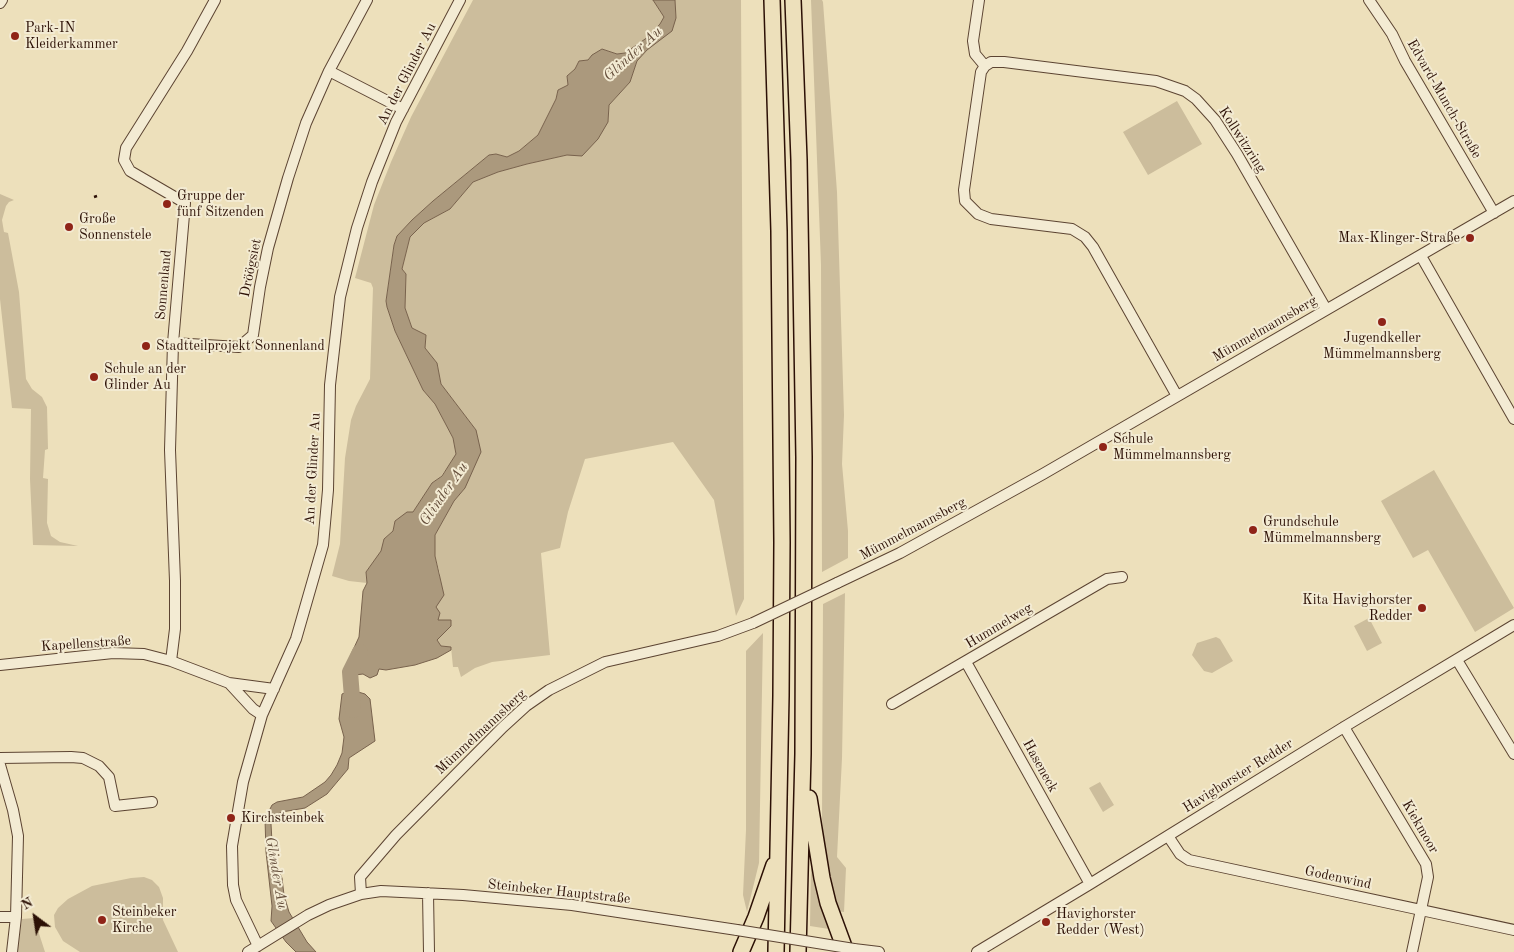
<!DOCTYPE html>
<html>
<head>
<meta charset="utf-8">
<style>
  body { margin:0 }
  #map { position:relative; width:1514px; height:952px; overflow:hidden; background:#ede0bb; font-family:"Old Standard TT",serif }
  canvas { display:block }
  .north { position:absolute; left:10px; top:892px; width:50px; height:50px; -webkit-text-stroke:4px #f3ebd3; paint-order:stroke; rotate:329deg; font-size:14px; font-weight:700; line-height:20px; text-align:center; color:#2c1005 }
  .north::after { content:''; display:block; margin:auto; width:18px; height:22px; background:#2c1005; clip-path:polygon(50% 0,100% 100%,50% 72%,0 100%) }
</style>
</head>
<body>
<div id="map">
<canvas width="1514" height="952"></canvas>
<div class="north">N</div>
</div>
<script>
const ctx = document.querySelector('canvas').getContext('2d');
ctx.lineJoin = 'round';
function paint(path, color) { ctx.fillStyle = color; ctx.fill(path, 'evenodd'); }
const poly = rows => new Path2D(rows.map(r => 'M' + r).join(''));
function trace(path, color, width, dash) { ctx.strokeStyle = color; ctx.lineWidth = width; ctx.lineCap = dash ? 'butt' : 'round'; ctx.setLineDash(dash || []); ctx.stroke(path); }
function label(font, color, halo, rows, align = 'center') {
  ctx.font = font + ' "Old Standard TT",serif'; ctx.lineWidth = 4; ctx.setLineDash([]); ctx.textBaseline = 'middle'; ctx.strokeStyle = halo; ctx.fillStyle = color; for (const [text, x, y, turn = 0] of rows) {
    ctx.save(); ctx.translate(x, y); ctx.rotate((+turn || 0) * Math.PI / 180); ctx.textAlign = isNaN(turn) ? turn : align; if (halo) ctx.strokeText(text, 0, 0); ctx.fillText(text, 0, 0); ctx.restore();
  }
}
paint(poly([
  [473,0,653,0,664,17,660,24,648,37,625,53,617,54,602,49,588,60,579,61,575,69,567,76,568,85,558,90,556,99,538,135,519,151,507,157,496,154,489,155,433,201,412,220,397,236,394,245,386,301,387,307,395,331,423,390,435,404,453,438,457,454,441,476,432,483,413,512,395,521,393,531,384,539,382,551,366,572,367,583,349,581,332,576,340,544,345,458,351,420,356,406,370,379,373,288,371,283,355,278,374,205,391,162,411,117],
  [675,0,741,0,744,599,736,616,714,500,673,442,585,459,568,512,560,548,541,553,550,655,492,662,475,668,461,677,458,667,453,667,451,647,441,646,437,640,451,626,451,620,438,620,436,607,440,574,435,556,435,535,454,501,465,488,476,430,441,384,437,363,425,348,426,335,412,328,405,308,406,274,402,269,410,237,424,223,450,209,473,182,498,172,527,164,567,155,574,155,608,122,609,105,630,82,637,61,676,18],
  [811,0,822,0,823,2,837,192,844,415,842,464,848,531,848,558,822,572,821,265],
  [1177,101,1202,144,1148,175,1123,132],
  [0,194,14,200,9,202,6,206,2,220,4,232,8,233,19,292,26,379,32,389,42,397,47,407,48,449,45,450,43,478,48,479,47,523,51,536,60,542,78,546,33,545,30,479,31,409,12,408,0,299],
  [1434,470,1514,608,1475,632,1428,550,1413,558,1381,501],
  [845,593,842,758,837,857,846,868,844,912,837,911,826,868,822,819,823,604],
  [1369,618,1382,643,1367,651,1354,626],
  [763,633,759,863,747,912,743,895,746,830,746,651],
  [1216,637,1220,639,1233,661,1212,673,1204,671,1192,655,1197,643],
  [1100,782,1114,805,1103,812,1089,788],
  [811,867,813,870,829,929,810,926],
  [144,877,152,880,159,887,163,898,163,920,178,952,80,952,63,941,55,927,54,915,58,908,68,899,92,886,131,878],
  [34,918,45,952,17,952,22,919]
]), '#ccbd9c');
const water = poly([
  [653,0,675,0,676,18,672,31,647,50,637,61,630,82,609,105,608,122,598,139,582,156,567,155,527,164,498,172,473,182,450,209,424,223,410,237,402,269,406,274,405,308,412,328,426,335,425,348,437,363,441,384,476,430,481,452,465,488,454,501,435,535,435,556,444,595,436,607,440,613,438,620,451,620,451,626,437,640,441,646,451,647,451,650,437,658,415,665,386,670,379,669,377,675,370,678,363,674,355,675,346,670,347,663,359,637,363,591,367,583,366,572,381,551,384,539,393,531,395,521,407,512,413,512,432,483,442,476,456,454,453,438,435,404,423,390,395,331,387,307,386,301,394,245,397,236,412,220,433,201,489,155,496,154,507,157,519,151,538,135,556,99,558,90,568,85,567,76,575,69,579,61,588,60,592,55,602,49,617,54,625,53,648,37,660,24,664,17,653,0],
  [348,689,365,694,370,699,375,741,349,758,348,769,327,794,305,808,282,812,276,815,271,824,273,860,282,878,284,895,289,912,307,942,316,952,296,952,286,942,271,921,272,906,266,852,265,819,272,805,277,802,303,797,325,782,331,775,337,765,342,753,344,737,339,719,342,694,347,692,348,689]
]);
paint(water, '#ab997d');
trace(water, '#78624d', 1);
trace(poly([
  [353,710,350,672,360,652]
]), '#ab997d', 16);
const minor = poly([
  [979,0,973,41,975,54,985,66,981,72,964,190,965,201,978,214,991,219,1072,229,1085,237,1093,247,1177,396],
  [1369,0,1392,34,1405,61,1494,213],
  [0,3,2,0],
  [985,66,991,62,1004,62,1156,81,1185,91,1196,99,1215,120,1237,154,1326,309],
  [329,71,403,109],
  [1421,256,1514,419],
  [173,343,239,347,253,335,260,287,268,248,288,178,306,123,329,71,367,0],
  [837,583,900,553,1043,474,1514,201],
  [1457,660,1514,754],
  [171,661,175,629,175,581,170,450,173,343,185,203,130,171,124,160,126,148,187,51,215,0],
  [966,662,1090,884],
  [0,665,113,653,144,654,171,661,229,683,274,689],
  [229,683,253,709,262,715],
  [892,704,1107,579,1122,577],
  [1344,727,1426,864,1428,877,1412,952],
  [0,758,71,757,83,758,99,766,109,777,115,806,152,802],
  [0,765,13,810,18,836,16,917,12,952],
  [1168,836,1180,854,1189,860,1514,930],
  [428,893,429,952],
  [361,894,360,877,396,835,503,727,526,706,549,690,605,662,718,636,753,623],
  [0,917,16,917],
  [258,946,236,900,233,885,232,846,243,782,262,715,296,639,323,545,328,490,330,385,340,297,357,228,372,182,396,122,460,0],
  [854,949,879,952],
  [248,952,308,915,329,905,361,894,381,891,463,895,572,905,737,930],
  [977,952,1090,884,1344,727,1514,625]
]);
const highway = poly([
  [772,0,779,231,782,542,781,696,776,952],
  [793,0,799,160,804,457,803,754,798,952],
  [809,798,822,878,828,903,846,952],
  [741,952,756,917,774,865]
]);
trace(minor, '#5c4432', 12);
trace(highway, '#2c1005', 18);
trace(minor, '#f3ebd3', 10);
trace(highway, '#ede0bb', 15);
trace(poly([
  [94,197,97,196]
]), '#2c1005', 2.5, [9, 9]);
const minorBridge = poly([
  [753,623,837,583],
  [737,930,854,949]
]);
trace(minorBridge, '#5c4432', 12, []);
trace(minorBridge, '#f3ebd3', 10);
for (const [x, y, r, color] of [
  [15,36,5,"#8f2418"],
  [167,204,5,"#8f2418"],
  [69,227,5,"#8f2418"],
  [1470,238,5,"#8f2418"],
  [1382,322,5,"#8f2418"],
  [146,346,5,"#8f2418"],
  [94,377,5,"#8f2418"],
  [1103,447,5,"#8f2418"],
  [1253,530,5,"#8f2418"],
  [1422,608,5,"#8f2418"],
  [231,818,5,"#8f2418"],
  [102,920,5,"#8f2418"],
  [1046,922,5,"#8f2418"]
]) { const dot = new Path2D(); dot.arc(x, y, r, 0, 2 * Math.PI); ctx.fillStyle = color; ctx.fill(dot); trace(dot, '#f3ebd3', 2); }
label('14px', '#2c1005', '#f3ebd3', [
  ["Park-IN",25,28],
  ["Kleiderkammer",25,44],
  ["Gruppe der",177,196],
  ["fünf Sitzenden",177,212],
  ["Große",79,219],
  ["Sonnenstele",79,235],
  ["Max-Klinger-Straße",1460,238,"right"],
  ["Jugendkeller",1382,338,"center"],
  ["Mümmelmannsberg",1382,354,"center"],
  ["Stadtteilprojekt Sonnenland",156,346],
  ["Schule an der",104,369],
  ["Glinder Au",104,385],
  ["Schule",1113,439],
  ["Mümmelmannsberg",1113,455],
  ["Grundschule",1263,522],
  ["Mümmelmannsberg",1263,538],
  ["Kita Havighorster",1412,600,"right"],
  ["Redder",1412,616,"right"],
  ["Kirchsteinbek",241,818],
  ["Steinbeker",112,912],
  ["Kirche",112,928],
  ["Havighorster",1056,914],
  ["Redder (West)",1056,930]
], 'left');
label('14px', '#2c1005', '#f3ebd3', [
  ["An der Glinder Au",407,74,-63],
  ["Edvard-Munch-Straße",1444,99,60],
  ["Kollwitzring",1242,140,57],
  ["Dröögsiet",251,268,-78],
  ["Sonnenland",164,285,-85],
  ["Mümmelmannsberg",1265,329,-30],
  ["An der Glinder Au",313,469,-87],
  ["Mümmelmannsberg",913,529,-28],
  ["Hummelweg",999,626,-31],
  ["Kapellenstraße",86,644,-4],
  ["Mümmelmannsberg",481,732,-43],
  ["Haseneck",1040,766,61],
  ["Havighorster Redder",1238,776,-32],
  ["Kiekmoor",1420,827,60],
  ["Godenwind",1338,878,12],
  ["Steinbeker Hauptstraße",559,892,6]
]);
label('italic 15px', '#654e3b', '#f3ebd3', [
  ["Glinder Au",633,54,-42],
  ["Glinder Au",444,494,-55],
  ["Glinder Au",276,873,80]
]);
</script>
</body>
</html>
